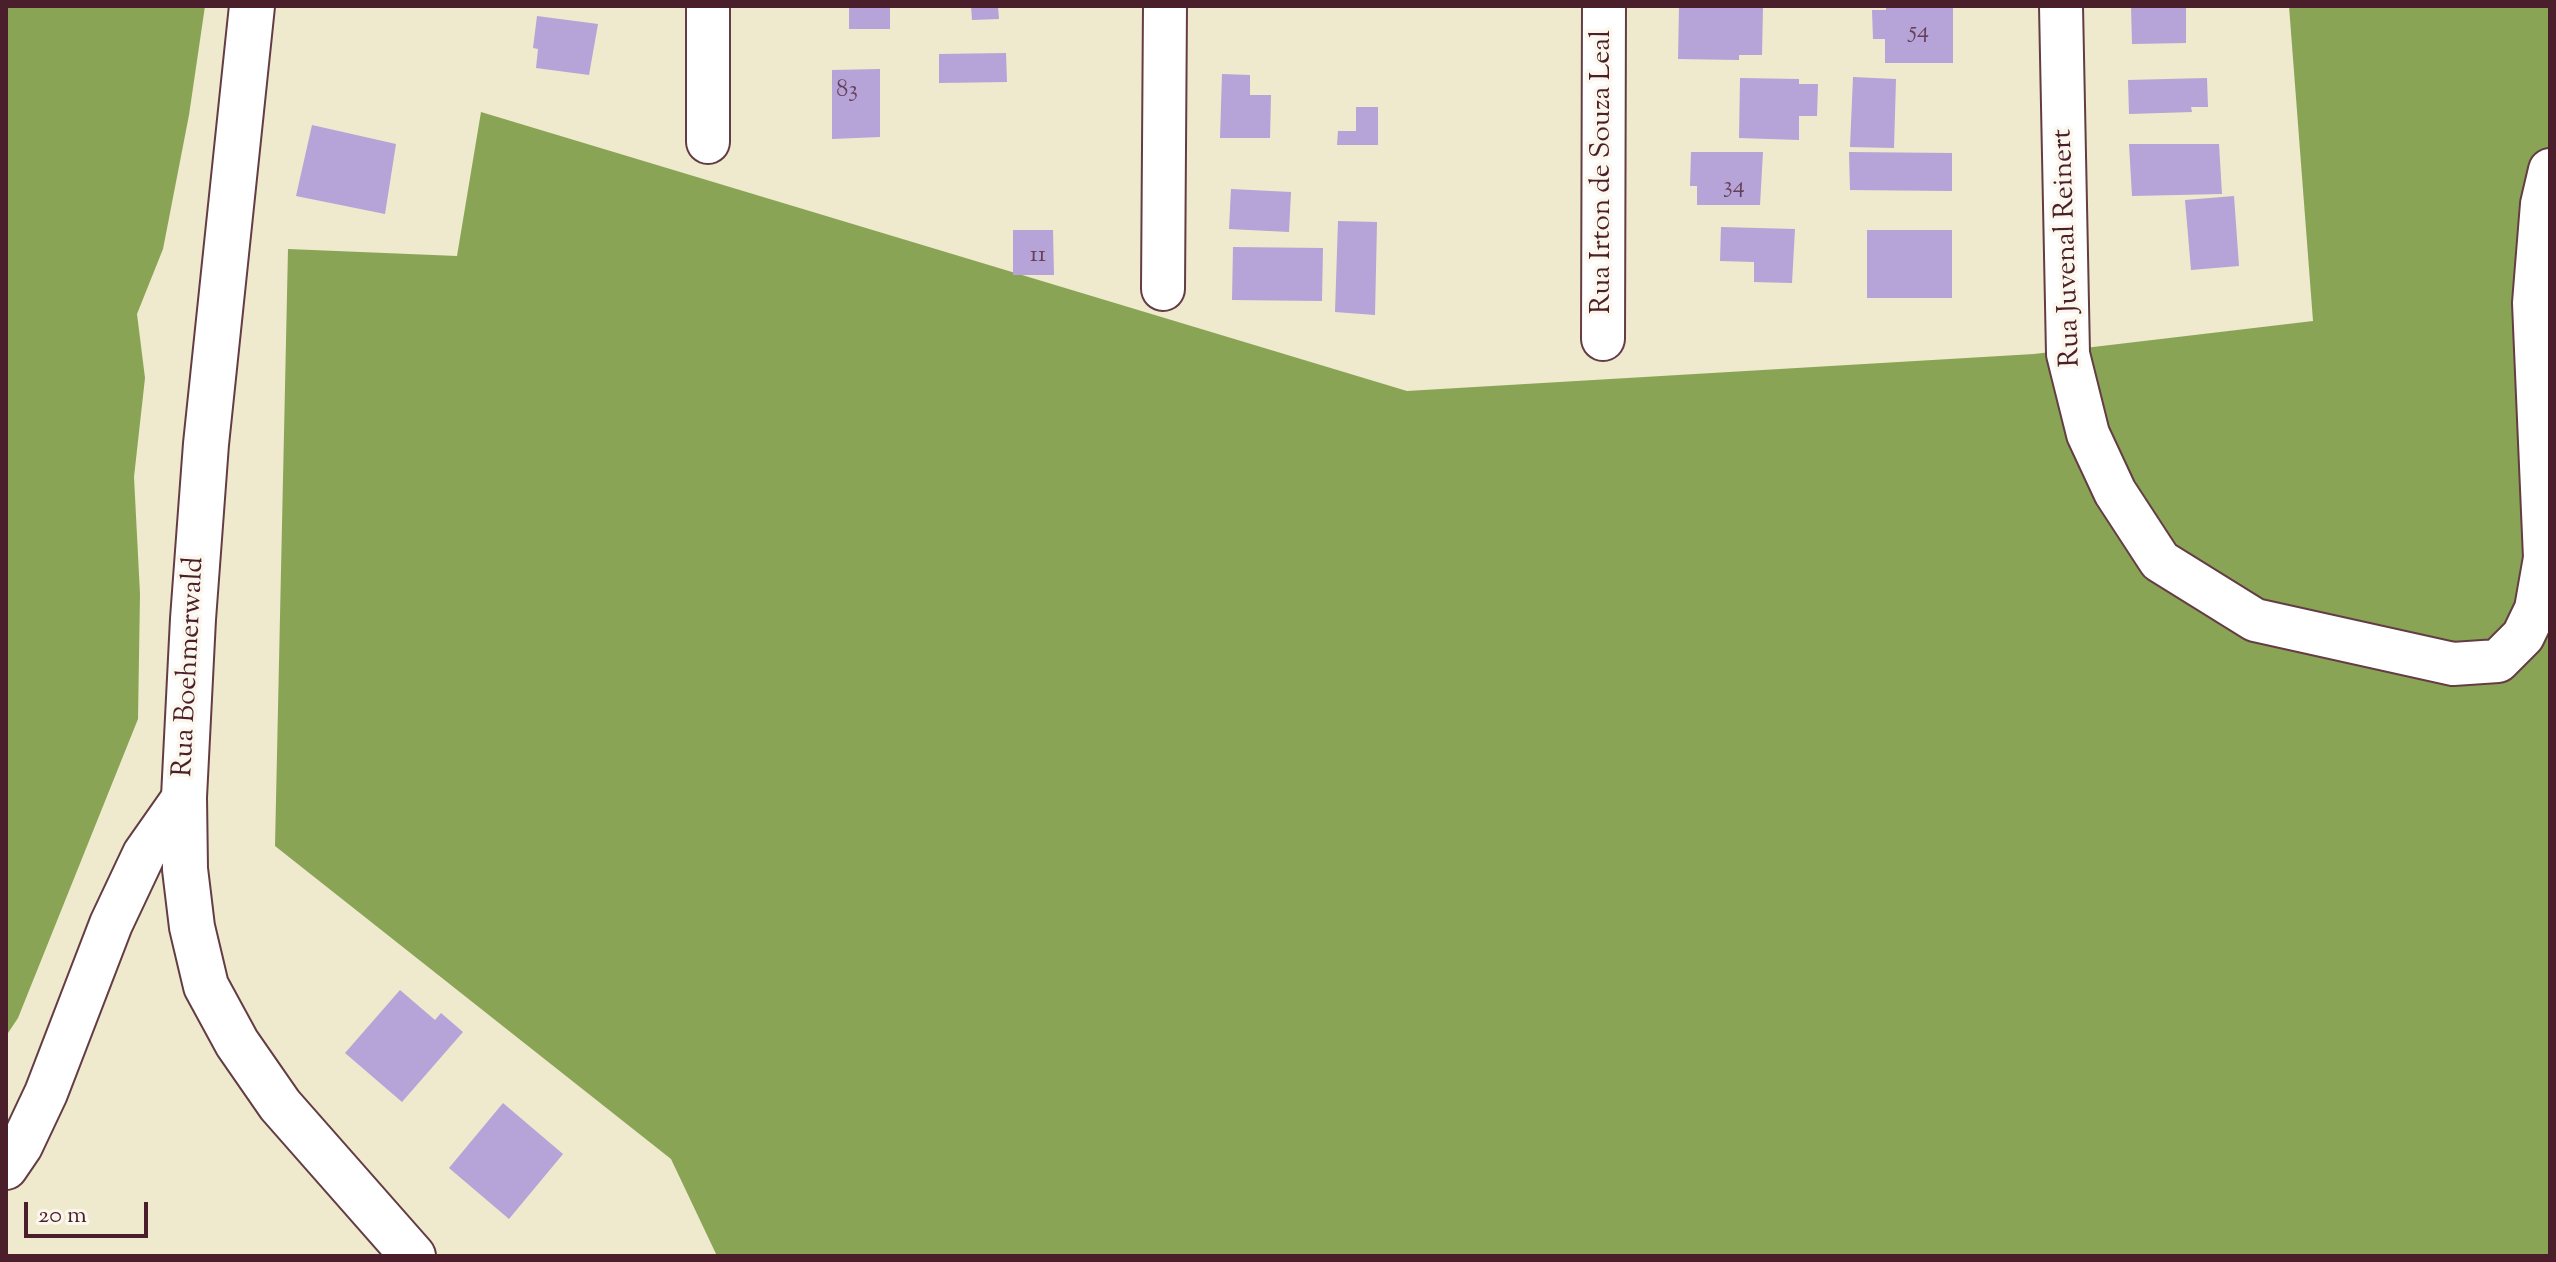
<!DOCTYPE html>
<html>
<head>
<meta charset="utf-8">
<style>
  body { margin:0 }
  #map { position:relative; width:2556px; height:1262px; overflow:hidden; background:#efe9ce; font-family:"Sorts Mill Goudy",serif }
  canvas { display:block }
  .frame { position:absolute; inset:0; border:8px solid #4a1f2b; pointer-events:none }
  .scale { position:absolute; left:24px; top:1202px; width:124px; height:36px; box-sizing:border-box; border:4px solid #4a1f2b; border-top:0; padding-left:10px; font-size:24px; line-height:28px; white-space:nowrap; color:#4a1f2b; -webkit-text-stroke:6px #fbf7ec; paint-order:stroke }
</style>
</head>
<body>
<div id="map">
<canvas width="2556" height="1262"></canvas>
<div class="frame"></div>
<div class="scale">20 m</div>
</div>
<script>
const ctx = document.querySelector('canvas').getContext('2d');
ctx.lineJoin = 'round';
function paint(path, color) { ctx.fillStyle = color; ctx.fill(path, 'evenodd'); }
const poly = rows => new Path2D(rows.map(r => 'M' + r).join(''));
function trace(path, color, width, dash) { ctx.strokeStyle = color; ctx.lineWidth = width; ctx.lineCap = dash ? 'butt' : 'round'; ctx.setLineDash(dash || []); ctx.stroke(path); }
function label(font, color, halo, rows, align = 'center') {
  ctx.font = font + ' "Sorts Mill Goudy",serif'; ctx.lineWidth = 7; ctx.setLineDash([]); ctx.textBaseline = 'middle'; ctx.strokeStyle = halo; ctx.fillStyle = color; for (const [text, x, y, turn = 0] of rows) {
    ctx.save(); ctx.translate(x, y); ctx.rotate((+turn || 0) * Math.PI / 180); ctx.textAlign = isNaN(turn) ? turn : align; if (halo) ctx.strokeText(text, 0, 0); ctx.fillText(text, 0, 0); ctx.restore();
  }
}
paint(poly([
  [6,6,205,6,189,115,163,249,137,314,145,378,134,477,140,594,138,719,18,1018,6,1036],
  [2289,6,2550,6,2550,1256,717,1256,671,1159,275,846,288,249,457,256,481,112,1407,391,2034,354,2313,321]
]), '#8aa455');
paint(poly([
  [849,6,890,6,890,29,849,29],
  [971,6,998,6,999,19,972,20],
  [1679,6,1763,7,1762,55,1739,55,1739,60,1678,59],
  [1886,6,1953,6,1953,63,1885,63,1885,39,1873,39,1872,10,1886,10],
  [2131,6,2186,6,2186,43,2132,44],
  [537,16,598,24,589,75,536,68,538,49,533,48],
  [1006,53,1007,82,939,83,939,54],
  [880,69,880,137,832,139,832,70],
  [1222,74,1250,75,1250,95,1271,95,1270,138,1220,138],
  [1853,77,1896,79,1894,148,1850,147],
  [1740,78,1799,79,1799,84,1818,84,1817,116,1799,116,1799,140,1739,138],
  [2207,78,2208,107,2191,107,2192,112,2129,114,2128,80],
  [1356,107,1378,107,1378,145,1337,145,1338,131,1356,131],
  [312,125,396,144,385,214,296,196],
  [2129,144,2219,144,2222,194,2132,196],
  [1691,152,1763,152,1760,205,1697,205,1697,186,1690,186],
  [1849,152,1952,153,1952,191,1850,190],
  [1231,189,1291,192,1289,232,1229,229],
  [2234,196,2239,266,2191,270,2185,200],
  [1338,221,1377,222,1375,315,1335,312],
  [1721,227,1795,229,1792,283,1754,282,1754,262,1720,261],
  [1013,230,1053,230,1054,275,1013,275],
  [1867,230,1952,230,1952,298,1867,298],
  [1233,247,1323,248,1322,301,1232,300],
  [400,990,435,1020,441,1013,463,1032,402,1102,345,1053],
  [503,1103,563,1154,509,1219,449,1168]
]), '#b6a3d8');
const street = poly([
  [2061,6,2068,354,2088,434,2115,492,2160,561,2255,620,2453,664,2498,661,2523,636,2536,609,2545,558,2534,303,2542,204,2550,170],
  [708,142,708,6],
  [1163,289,1165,6],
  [1603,339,1604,6],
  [6,1168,21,1146,46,1093,111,924,144,854,184,797]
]);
const secondary = poly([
  [252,6,206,444,193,619,184,797,185,869,192,927,206,986,237,1043,280,1105,413,1256]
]);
trace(street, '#633d43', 46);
trace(secondary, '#633d43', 48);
trace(street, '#fff', 42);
trace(secondary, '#fff', 44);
label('24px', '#654056', null, [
  ["54",1919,33],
  ["83",847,92],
  ["34",1734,188],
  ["11",1038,257]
]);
label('28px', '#4a1f2b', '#fbf7ec', [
  ["Rua Irton de Souza Leal",1604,172,-90],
  ["Rua Juvenal Reinert",2069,248,-92],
  ["Rua Boehmerwald",191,667,-87]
]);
</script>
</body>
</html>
